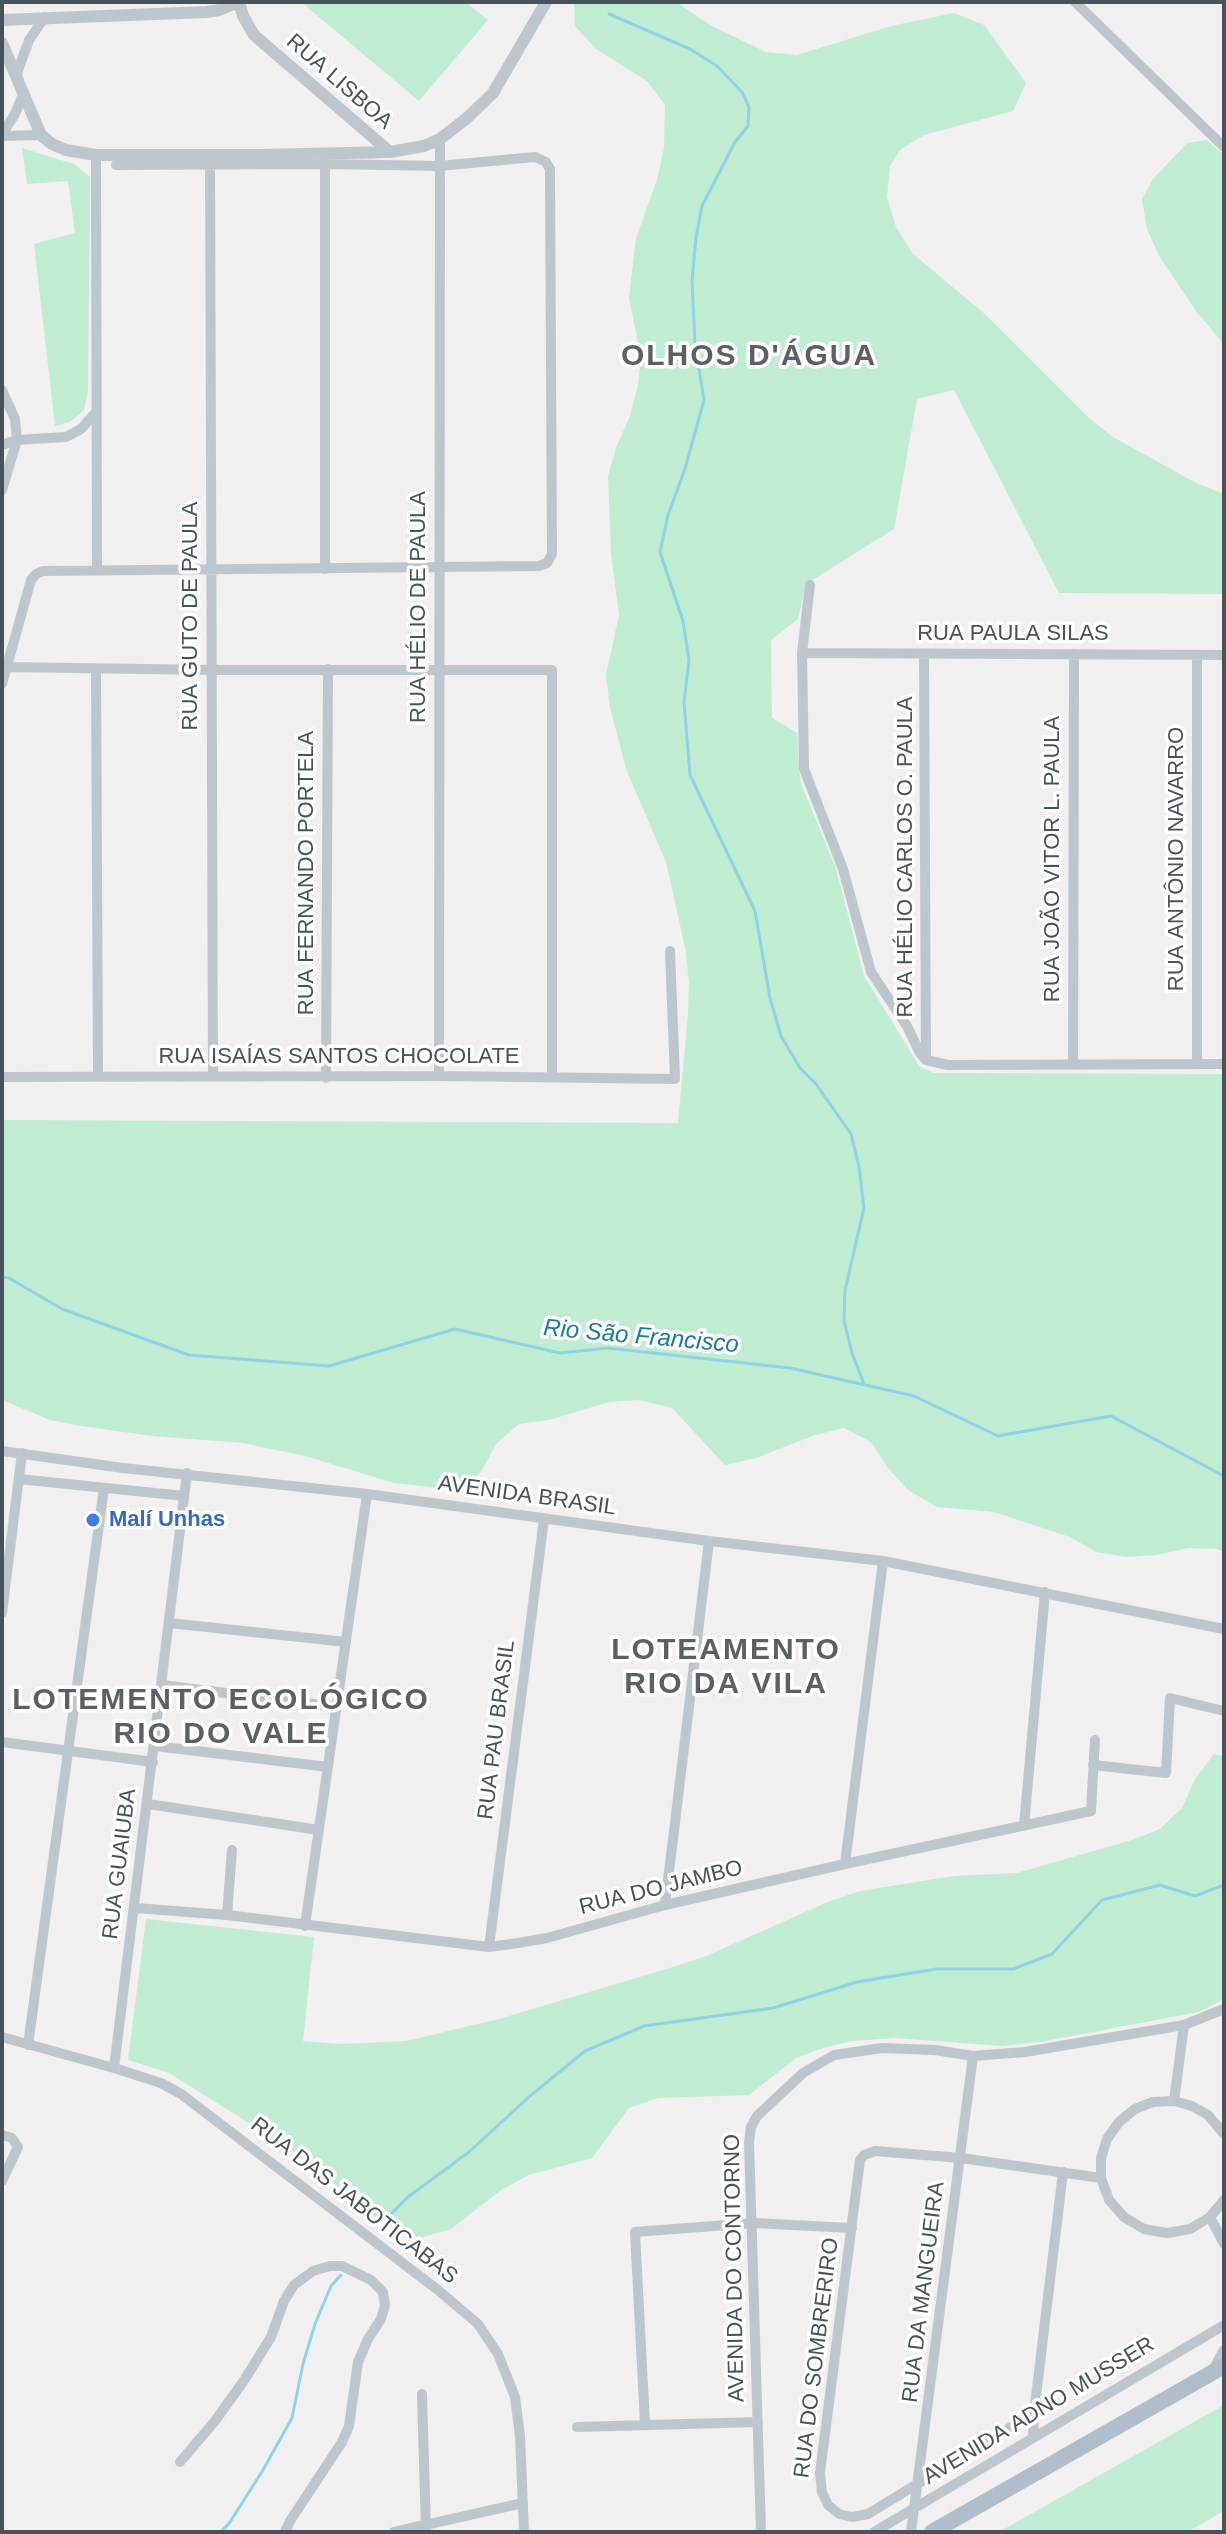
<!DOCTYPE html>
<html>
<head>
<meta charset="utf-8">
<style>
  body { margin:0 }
  #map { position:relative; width:1226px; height:2534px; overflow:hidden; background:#f1efef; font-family:Arial,sans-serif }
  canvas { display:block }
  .frame { position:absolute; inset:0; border:4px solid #48525b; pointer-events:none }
</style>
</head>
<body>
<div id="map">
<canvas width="1226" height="2534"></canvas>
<div class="frame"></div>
</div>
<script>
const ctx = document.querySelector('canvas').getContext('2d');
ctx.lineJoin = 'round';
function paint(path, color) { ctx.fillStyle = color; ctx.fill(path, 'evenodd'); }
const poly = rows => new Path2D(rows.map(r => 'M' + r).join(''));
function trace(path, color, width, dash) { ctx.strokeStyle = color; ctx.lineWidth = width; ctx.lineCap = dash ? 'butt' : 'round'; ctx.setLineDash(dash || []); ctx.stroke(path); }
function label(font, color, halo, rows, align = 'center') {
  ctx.font = font + ' Arial,sans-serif'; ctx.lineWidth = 7; ctx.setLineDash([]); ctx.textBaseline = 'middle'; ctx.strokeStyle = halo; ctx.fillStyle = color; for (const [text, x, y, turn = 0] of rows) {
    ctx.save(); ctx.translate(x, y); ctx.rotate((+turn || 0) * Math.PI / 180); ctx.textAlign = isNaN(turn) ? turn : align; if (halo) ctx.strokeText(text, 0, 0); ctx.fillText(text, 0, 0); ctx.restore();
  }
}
paint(poly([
  [301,2,466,2,488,20,419,101],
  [574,2,676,2,710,25,766,52,797,55,891,26,954,13,984,25,1026,83,1013,111,924,135,900,150,890,166,887,197,896,227,913,254,986,315,1089,418,1113,437,1196,483,1224,494,1224,594,1059,593,954,390,917,399,894,529,806,584,798,619,771,640,772,718,797,733,800,781,836,869,864,976,920,1067,934,1073,950,1073,1224,1074,1224,1552,1217,1549,1188,1548,1157,1555,1127,1557,1096,1552,1070,1537,994,1512,937,1507,908,1490,888,1468,871,1442,844,1428,815,1435,756,1458,725,1465,672,1408,639,1400,609,1402,549,1420,519,1424,496,1444,481,1472,458,1490,394,1483,305,1456,243,1443,152,1436,81,1426,50,1420,2,1400,2,1120,678,1123,688,1014,689,983,686,952,666,862,626,769,610,707,606,675,619,615,611,554,608,476,617,445,630,416,638,386,641,357,629,298,636,238,657,180,664,148,665,105,647,81,596,49,575,26],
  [1207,140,1224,155,1224,344,1196,311,1159,256,1147,229,1142,199,1153,179,1187,143],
  [22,148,74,164,90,177,88,391,84,410,70,422,55,426,34,244,75,233,68,181,27,184],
  [1214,1754,1224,1756,1224,1999,1199,2012,1040,2042,1002,2046,895,2038,852,2041,823,2048,796,2058,749,2095,658,2098,629,2108,592,2158,529,2175,501,2190,451,2229,420,2238,391,2229,292,2150,169,2073,128,2060,146,1919,314,1937,303,2041,342,2044,406,2041,499,2019,673,1967,704,1957,830,1901,860,1891,954,1876,1017,1873,1132,1840,1160,1829,1182,1808,1195,1779],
  [1224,2405,1224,2511,1187,2532,999,2532]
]), '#c0ecd2');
trace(poly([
  [609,14,690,49,717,66,742,92,749,107,748,126,735,142,702,206,696,237,692,281,695,344,704,400,685,469,668,515,660,552,683,621,689,660,684,702,690,775,755,911,770,998,781,1036,800,1068,816,1084,851,1134,859,1167,864,1208,845,1290,844,1321,852,1353,864,1384],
  [2,1277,9,1278,62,1309,189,1355,329,1366,455,1329,560,1353,608,1348,790,1368,914,1396,998,1436,1111,1416,1224,1476],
  [389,2216,408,2197,469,2152,530,2096,585,2051,644,2026,773,2008,857,1982,936,1969,1013,1969,1052,1954,1102,1900,1160,1885,1195,1896,1224,1885],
  [221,2532,230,2522,263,2470,292,2418,303,2364,315,2324,331,2286,341,2275]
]), '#90d3e7', 3);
trace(poly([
  [1075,2,1224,147],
  [16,76,29,40,45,17],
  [2,134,15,114,23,94],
  [2,136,41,135],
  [96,155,97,569],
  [210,160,213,1077],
  [325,160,325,569],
  [2,390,15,419,17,440,2,490],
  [2,445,17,440,66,437,81,429,96,412],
  [810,585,802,653,804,769,843,869,871,972,907,1026,920,1053,926,1060],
  [802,653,1224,655],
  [924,654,926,1060],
  [7,667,212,670,552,670,552,1076],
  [96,670,98,1077],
  [2,684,31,580,36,574,43,571,539,566,547,563,552,554,550,169,546,162,535,157,439,166,325,164,116,165],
  [926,1060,948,1065,1224,1064],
  [1073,1064,1074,654],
  [1197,1064,1197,655],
  [439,1076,440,139],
  [2,1077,439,1076,675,1079,670,951],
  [326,1078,328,669],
  [2,1451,123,1468,367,1494,709,1541,883,1561,1224,1629],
  [19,1479,184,1496],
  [2,1613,22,1453],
  [169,1623,346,1642],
  [162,1685,337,1707],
  [2,1742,153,1762],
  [155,1746,328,1767],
  [1093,1765,1166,1773,1170,1698,1224,1711],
  [148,1804,319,1830],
  [1024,1826,1045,1592],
  [845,1864,883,1561],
  [665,1905,709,1541],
  [135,1908,227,1915,489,1947,518,1943,547,1938,665,1905,845,1864,1091,1811,1095,1740],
  [227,1915,232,1850],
  [305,1926,367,1494],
  [489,1947,544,1519],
  [2,2037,114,2068,161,2083,181,2094,438,2290,478,2324,498,2354,515,2397,520,2436,524,2532],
  [28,2045,104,1488],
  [114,2068,187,1473],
  [1174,2101,1184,2025],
  [1224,2134,1208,2115,1192,2106,1174,2101,1153,2102,1135,2109,1119,2122,1107,2139,1101,2158,1101,2178,1109,2200,1124,2217,1144,2229,1167,2233,1190,2229,1210,2217,1224,2200],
  [2,2135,12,2138,18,2147,2,2181],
  [1210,2217,1224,2244],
  [1213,2370,1224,2350],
  [422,2394,426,2532],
  [1034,2413,868,2514,852,2517,839,2514,828,2505,822,2492,820,2473,860,2160,864,2155,875,2151,961,2158,1101,2178],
  [645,2424,635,2232,753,2223,852,2228],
  [577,2427,758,2422],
  [1033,2436,1034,2413,1063,2172],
  [180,2462,215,2421,245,2379,271,2337,284,2301,294,2285,313,2271,330,2266,342,2266,371,2280,383,2292,385,2305,381,2319,368,2339,358,2362,349,2426,342,2442,290,2521,285,2532],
  [394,2532,523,2503],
  [761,2532,749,2142,751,2127,757,2116,803,2073,834,2055,882,2048,935,2050,973,2056,1025,2052,1184,2025,1224,2009],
  [874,2532,1224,2325],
  [911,2532,973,2056]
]), '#bec6cd', 10);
trace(poly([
  [239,2,243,16,254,35,390,152],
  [2,20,207,12,219,10,238,2],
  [2,43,41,135,52,144,66,150,96,155,261,155,390,152,424,146,440,139,467,118,493,93,546,2]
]), '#bec6cd', 12);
trace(poly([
  [932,2532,1224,2366]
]), '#b0becc', 16);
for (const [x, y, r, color] of [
  [93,1520,8,"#3f7fe0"]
]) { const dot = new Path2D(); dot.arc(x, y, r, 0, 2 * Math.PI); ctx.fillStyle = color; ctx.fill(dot); trace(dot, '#fff', 3); }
label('22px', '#48525b', '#fff', [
  ["RUA LISBOA",339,82,41],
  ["RUA HÉLIO DE PAULA",419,607,-90],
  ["RUA GUTO DE PAULA",191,616,-90],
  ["RUA PAULA SILAS",1013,634],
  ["RUA HÉLIO CARLOS O. PAULA",906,857,-90],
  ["RUA JOÃO VITOR L. PAULA",1053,859,-90],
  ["RUA ANTÔNIO NAVARRO",1177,859,-90],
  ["RUA FERNANDO PORTELA",307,873,-90],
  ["RUA ISAÍAS SANTOS CHOCOLATE",339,1057],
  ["AVENIDA BRASIL",527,1496,8],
  ["RUA PAU BRASIL",497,1730,-83],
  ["RUA GUAIUBA",120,1864,-83],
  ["RUA DO JAMBO",661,1888,-14],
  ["RUA DAS JABOTICABAS",354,2201,38],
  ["AVENIDA DO CONTORNO",735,2268,-91],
  ["RUA DA MANGUEIRA",924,2292,-83],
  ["RUA DO SOMBRERIRO",817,2358,-83],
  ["AVENIDA ADNO MUSSER",1039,2411,-31]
]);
label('bold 22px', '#366cbe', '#fff', [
  ["Malí Unhas",109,1520]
], 'left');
label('italic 24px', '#157c9a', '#fff', [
  ["Rio São Francisco",641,1337,5]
]);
ctx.letterSpacing = '2px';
label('bold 30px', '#5c5f63', '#fff', [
  ["OLHOS D'ÁGUA",749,357],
  ["LOTEAMENTO",726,1651],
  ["RIO DA VILA",726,1685],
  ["LOTEMENTO ECOLÓGICO",221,1701],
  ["RIO DO VALE",221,1735]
]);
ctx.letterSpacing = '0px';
</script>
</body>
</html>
